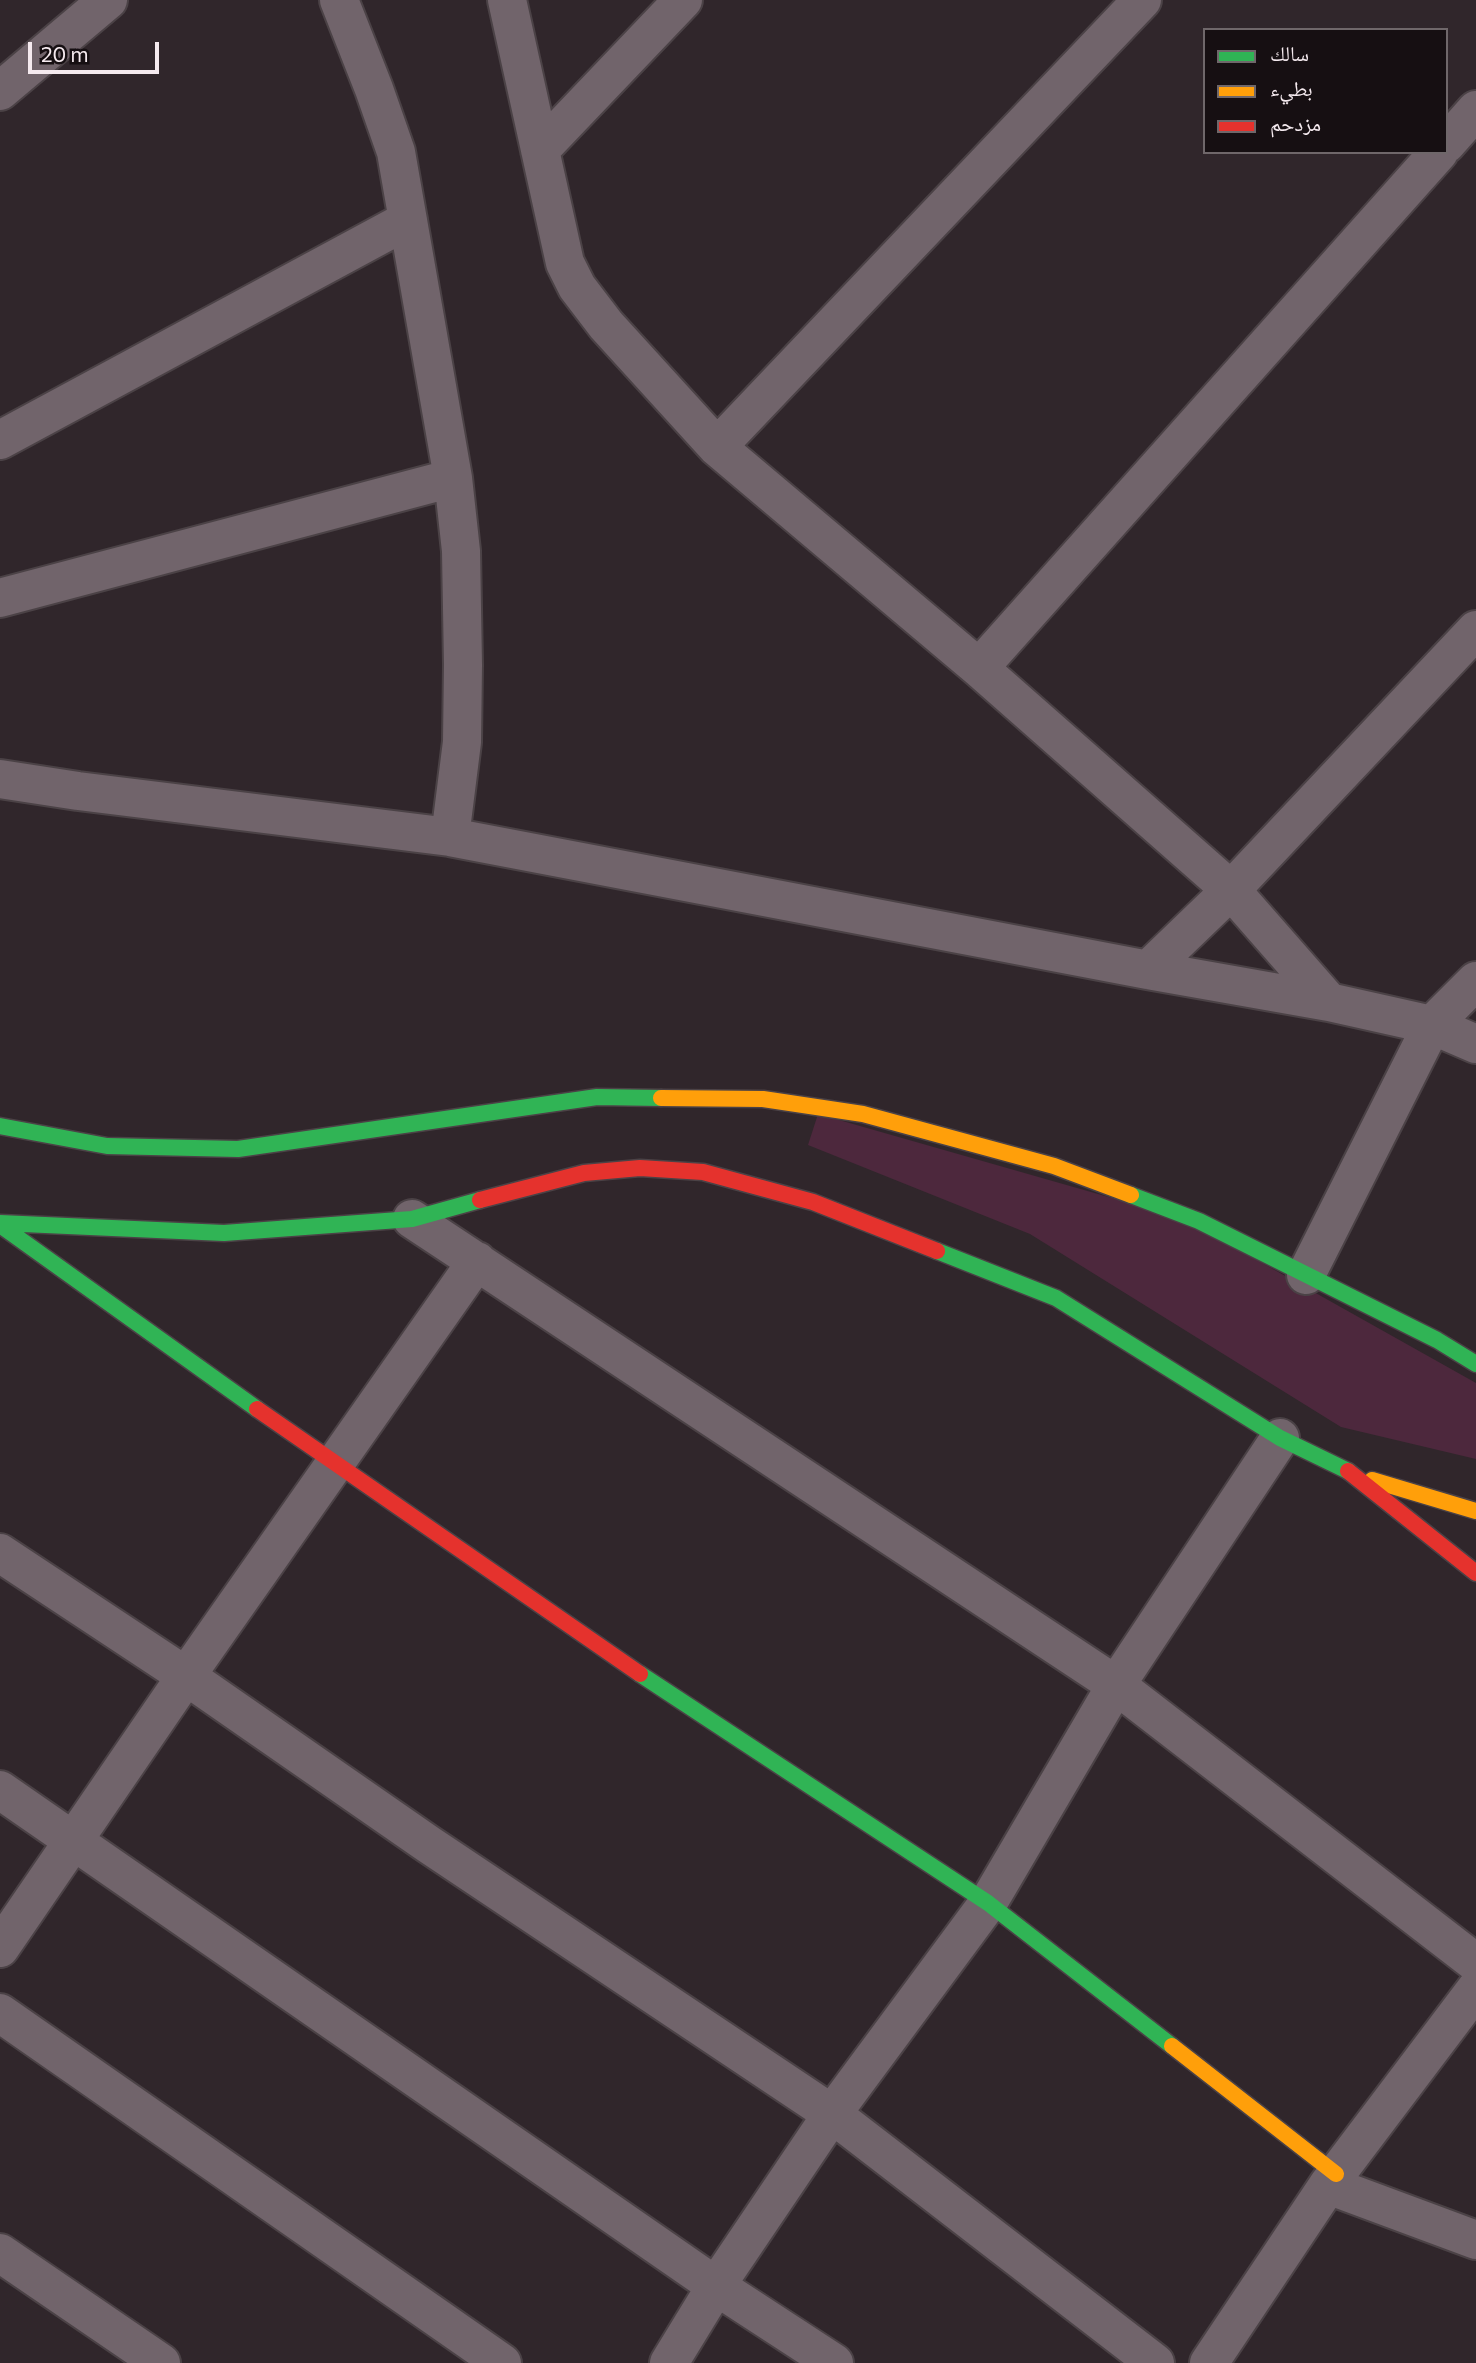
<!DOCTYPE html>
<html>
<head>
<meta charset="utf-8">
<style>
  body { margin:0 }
  #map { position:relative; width:1476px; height:2363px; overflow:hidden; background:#30262b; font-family:Commissioner,"Noto Naskh Arabic",sans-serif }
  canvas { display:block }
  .legend { position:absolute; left:1203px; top:28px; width:245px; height:126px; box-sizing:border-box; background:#160f12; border:2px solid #6f676a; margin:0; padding:9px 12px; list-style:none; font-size:21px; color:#f5eaef }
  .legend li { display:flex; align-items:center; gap:14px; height:35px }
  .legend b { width:35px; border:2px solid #6f676a }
  .scale { position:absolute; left:28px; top:42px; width:131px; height:32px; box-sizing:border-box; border:4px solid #f5eaef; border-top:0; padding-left:9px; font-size:21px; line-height:24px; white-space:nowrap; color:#f5eaef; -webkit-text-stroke:5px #160f12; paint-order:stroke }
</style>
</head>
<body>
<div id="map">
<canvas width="1476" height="2363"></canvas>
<ul class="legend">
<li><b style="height:9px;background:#30b455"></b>سالك</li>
<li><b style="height:9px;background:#ff9f0a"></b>بطيء</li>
<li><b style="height:9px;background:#e5322d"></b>مزدحم</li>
</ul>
<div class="scale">20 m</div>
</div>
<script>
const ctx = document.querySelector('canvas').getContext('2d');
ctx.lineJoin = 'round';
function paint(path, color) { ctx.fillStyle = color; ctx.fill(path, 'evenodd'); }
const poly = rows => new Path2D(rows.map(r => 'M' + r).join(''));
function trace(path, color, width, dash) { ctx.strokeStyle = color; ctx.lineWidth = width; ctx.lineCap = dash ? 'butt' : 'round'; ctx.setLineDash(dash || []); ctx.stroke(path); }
paint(poly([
  [818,1114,1182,1218,1476,1383,1476,1459,1341,1427,1030,1234,808,1145]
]), '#4d283d');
const street = poly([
  [339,0,374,89,396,152,453,478,461,551,463,665,462,742,450,837],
  [507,0,565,263,577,287,606,325,717,447,979,668,1231,890,1329,1002],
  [0,91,108,0],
  [1446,144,1476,110],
  [540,150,683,0],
  [0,440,408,220],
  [717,447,1142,0],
  [0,598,453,478],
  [979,668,1439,152],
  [0,779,78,791,450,837,1148,970,1329,1002,1432,1025,1476,1044],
  [1148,970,1231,890,1476,630],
  [412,1219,1116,1685,1476,1963],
  [1306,1275,1432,1025,1476,981],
  [0,1553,186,1676,428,1844,832,2114,1155,2363],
  [0,1790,716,2286,834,2363],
  [0,1948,186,1676,477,1261],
  [0,2013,502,2363],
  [1328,2185,1476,2240],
  [0,2253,161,2363],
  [669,2363,716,2286,832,2114,988,1903,1116,1685,1280,1438],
  [1209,2363,1328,2185,1476,1989]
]);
const fast = poly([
  [0,1126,107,1146,238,1149,597,1097,661,1098],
  [1131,1195,1199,1221,1437,1340,1476,1364],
  [0,1223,224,1233,412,1219,480,1200],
  [0,1225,257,1409],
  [937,1251,1056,1298,1280,1438,1348,1471],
  [640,1674,988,1903,1172,2046]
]);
const slow = poly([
  [661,1098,763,1099,863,1114,1054,1166,1131,1195],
  [1372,1480,1476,1511],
  [1172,2046,1336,2174]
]);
const jam = poly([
  [480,1200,584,1173,640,1168,703,1172,813,1202,937,1251],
  [257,1409,640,1674],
  [1348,1471,1476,1573]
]);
trace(street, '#4b4246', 42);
trace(fast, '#4b4246', 19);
trace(slow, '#4b4246', 19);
trace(jam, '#4b4246', 19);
trace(street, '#71646b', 38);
trace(fast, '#30b455', 16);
trace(slow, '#ff9f0a', 16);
trace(jam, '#e5322d', 16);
</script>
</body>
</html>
